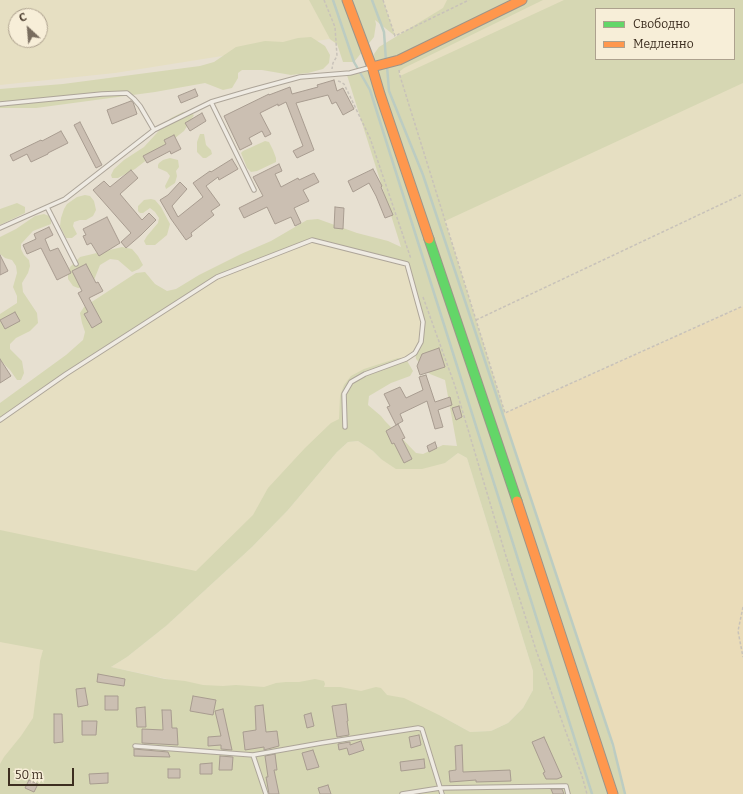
<!DOCTYPE html>
<html>
<head>
<meta charset="utf-8">
<style>
  body { margin:0 }
  #map { position:relative; width:743px; height:794px; overflow:hidden; background:#e7e0d1; font-family:Bitter,serif }
  canvas { display:block }
  .legend { position:absolute; left:595px; top:8px; width:140px; height:52px; box-sizing:border-box; background:#f7eed8; border:1px solid #ada18e; margin:0; padding:5px 7px; list-style:none; font-size:12px; color:#3d2e20 }
  .legend li { display:flex; align-items:center; gap:8px; height:20px }
  .legend b { width:20px; border:1px solid #ada18e }
  .north { position:absolute; left:8px; top:8px; width:40px; height:40px; box-sizing:border-box; background:#f7eed8; border:1px solid #ada18e; border-radius:50%; rotate:334deg; font-size:11px; font-weight:700; line-height:16px; text-align:center; color:#3d2e20 }
  .north::after { content:''; display:block; margin:auto; width:14px; height:18px; background:#786c5e; clip-path:polygon(50% 0,100% 100%,50% 72%,0 100%) }
  .scale { position:absolute; left:8px; top:768px; width:66px; height:18px; box-sizing:border-box; border:2px solid #3d2e20; border-top:0; padding-left:5px; font-size:12px; line-height:14px; white-space:nowrap; color:#3d2e20; -webkit-text-stroke:3px #f7eed8; paint-order:stroke }
</style>
</head>
<body>
<div id="map">
<canvas width="743" height="794"></canvas>
<ul class="legend">
<li><b style="height:5px;background:#63d668"></b>Свободно</li>
<li><b style="height:5px;background:#ff974d"></b>Медленно</li>
</ul>
<div class="north">С</div>
<div class="scale">50 m</div>
</div>
<script>
const ctx = document.querySelector('canvas').getContext('2d');
ctx.lineJoin = 'round';
function paint(path, color) { ctx.fillStyle = color; ctx.fill(path, 'evenodd'); }
const poly = rows => new Path2D(rows.map(r => 'M' + r).join(''));
function trace(path, color, width, dash) { ctx.strokeStyle = color; ctx.lineWidth = width; ctx.lineCap = dash ? 'butt' : 'round'; ctx.setLineDash(dash || []); ctx.stroke(path); }
paint(poly([
  [0,0,324,0,337,44,329,39,115,73,0,85],
  [16,16,40,16,40,40,16,40],
  [383,0,469,0,395,36],
  [520,0,743,0,743,306,505,413,400,76,398,57],
  [596,9,734,9,734,59,596,59],
  [312,240,407,264,423,322,421,342,415,353,406,359,365,374,345,427,260,516,38,722,6,794,0,794,0,422,67,376,217,277],
  [358,441,373,451,381,459,445,463,458,453,467,458,533,671,533,690,523,708,508,723,491,731,470,732,441,716,273,688,205,687,111,667,127,657,166,626,252,547,288,510,337,452,348,442]
]), '#e6dfc2');
paint(poly([
  [309,0,383,0,395,36,375,20,376,24,374,37,354,62,343,62,337,44,330,39],
  [447,0,543,0,404,68,399,72,400,76,564,0,743,0,743,83,445,221,504,410,605,722,622,780,624,794,0,794,0,764,4,757,21,736,33,718,39,672,40,661,43,650,0,642,0,530,196,571,253,515,268,488,305,448,331,423,339,419,340,396,344,385,351,376,364,369,398,358,406,359,413,371,410,376,391,383,369,396,368,405,381,416,385,421,416,453,423,454,443,445,457,446,445,380,430,374,416,359,415,353,421,342,423,322,407,264,312,240,217,277,67,376,0,422,0,403,66,355,83,340,85,332,82,323,80,313,84,307,136,273,145,272,155,284,167,291,176,289,199,275,241,254,271,241,307,220,318,219,357,233,388,241,401,247,346,72,375,67,374,54,379,47,443,8],
  [596,9,734,9,734,59,596,59],
  [358,441,373,451,381,459,396,469,422,469,445,463,458,453,467,458,533,671,533,690,523,708,508,723,491,731,470,732,441,716,404,698,387,695,381,688,376,687,361,691,340,687,324,687,325,684,324,681,315,679,299,682,286,682,276,683,264,687,236,685,223,686,203,685,185,681,165,679,111,667,127,657,166,626,252,547,288,510,337,452,348,442],
  [311,37,325,46,330,55,329,63,323,69,308,73,291,75,262,70,242,70,238,73,238,78,232,88,223,90,205,83,155,92,36,108,0,108,0,89,63,84,200,66,214,62,236,47,265,41,283,42,298,38],
  [183,112,191,113,194,115,184,131,135,169,118,178,112,178,111,175,114,169,124,160,144,147,165,124,171,118],
  [200,134,204,134,206,145,211,150,212,154,206,158,203,158,197,152,197,142],
  [265,141,269,142,273,150,276,158,276,162,257,171,251,172,247,168,241,153,243,151],
  [170,158,178,160,179,167,176,171,177,176,175,183,166,189,165,186,170,176,167,172,158,168,158,165,159,163,163,160],
  [85,195,90,196,94,201,96,210,93,216,86,220,80,220,74,222,73,226,77,234,72,238,66,238,60,226,61,218,64,209,67,204,77,197],
  [151,199,155,200,161,207,170,224,167,235,155,245,146,245,144,241,147,236,158,223,159,218,155,212,150,208,143,213,140,213,138,211,138,206,144,200],
  [17,203,25,207,25,213,0,225,0,209],
  [44,214,49,216,51,219,51,224,33,231,21,244,21,249,24,255,29,260,30,266,28,273,22,283,23,292,37,313,38,323,30,331,16,338,10,344,10,349,22,361,24,373,21,380,17,380,10,370,0,360,0,314,17,303,17,296,13,287,17,273,16,266,12,260,5,258,0,254,0,237,16,229,35,216],
  [122,247,132,249,138,256,143,265,139,269,132,272,118,260,110,259,100,265,94,280,85,287,78,288,73,286,68,279,68,273,70,267,80,257]
]), '#d6d7b3');
paint(poly([
  [743,306,743,794,625,794,613,745,503,414]
]), '#eadcb9');
trace(poly([
  [333,0,354,62,370,90,592,794],
  [372,0,384,32,386,61],
  [387,66,389,91,423,175,613,745,625,794]
]), '#bcccc2', 2.5);
const building = poly([
  [334,80,337,91,343,88,354,109,343,115,336,102,332,104,328,95,296,103,314,150,297,158,293,151,303,146,286,102,278,106,278,104,260,113,271,134,265,137,262,131,249,138,252,144,240,150,224,116,269,94,269,95,290,87,292,94,318,87,317,85,334,80],
  [195,89,198,96,181,103,178,96,195,89],
  [131,101,133,102,137,114,112,124,107,110,131,101],
  [202,113,206,121,190,131,185,123,202,113],
  [80,122,102,165,96,168,74,125,80,122],
  [61,131,68,143,48,153,48,154,31,162,27,154,13,161,10,155,41,140,42,141,61,131],
  [174,135,181,149,171,154,170,151,147,163,143,156,166,144,164,140,174,135],
  [232,159,238,169,219,180,218,177,206,186,220,205,211,211,214,215,191,233,192,236,186,240,171,219,160,200,168,195,180,182,187,189,172,206,178,217,203,197,193,183,210,171,211,172,232,159],
  [279,164,282,171,275,174,281,187,298,178,299,180,314,173,319,182,303,190,309,201,294,208,301,223,295,226,291,217,275,224,267,207,244,218,239,208,263,196,253,177,279,164],
  [373,169,382,186,381,187,393,215,385,218,376,196,369,183,353,192,348,181,373,169],
  [131,170,138,178,120,194,142,220,149,213,156,220,141,235,126,248,121,242,131,233,93,190,104,181,110,187,131,170],
  [335,207,344,208,343,229,334,228,335,207],
  [107,217,120,243,99,256,91,243,87,245,83,236,86,235,83,229,107,217],
  [49,227,53,235,45,239,50,251,58,248,71,273,57,280,41,248,27,254,23,245,36,239,34,234,49,227],
  [0,255,8,271,0,275,0,255],
  [86,264,96,283,98,282,103,291,89,298,102,322,92,328,84,314,88,312,78,293,82,291,72,271,86,264],
  [15,312,20,321,5,329,0,320,15,312],
  [439,348,445,367,420,375,417,366,422,354,439,348],
  [0,359,11,376,0,383,0,359],
  [426,375,435,402,450,397,452,405,438,410,443,427,435,429,427,401,400,414,403,421,396,425,387,407,390,406,384,394,400,387,406,398,423,390,419,377,426,375],
  [459,406,462,417,456,420,452,408,459,406],
  [398,424,405,438,402,439,412,459,404,463,394,443,392,444,386,431,398,424],
  [435,442,437,448,429,452,427,446,435,442],
  [98,674,125,679,124,686,97,682,98,674],
  [85,688,88,705,78,707,76,689,85,688],
  [105,696,118,696,118,710,105,710,105,696],
  [193,696,216,700,213,715,190,711,193,696],
  [346,704,348,721,347,721,349,735,337,737,332,706,346,704],
  [263,705,266,732,277,731,279,746,264,750,264,747,245,750,243,732,256,730,255,706,263,705],
  [145,707,146,727,137,727,136,708,145,707],
  [223,709,232,750,221,749,221,745,208,746,208,737,221,736,215,711,223,709],
  [162,710,171,710,172,728,177,728,178,745,142,743,142,729,163,730,162,710],
  [311,713,314,726,307,728,304,715,311,713],
  [54,714,62,714,63,742,54,743,54,714],
  [82,721,97,721,96,735,82,735,82,721],
  [419,735,421,745,411,748,409,737,419,735],
  [544,737,562,777,557,779,546,779,543,773,545,772,532,742,544,737],
  [361,741,364,750,349,755,347,748,339,750,338,744,350,742,350,745,361,741],
  [462,745,463,772,510,770,511,781,476,782,476,780,450,782,449,771,456,770,455,746,462,745],
  [134,749,168,752,170,757,134,756,134,749],
  [313,750,319,767,307,770,302,753,313,750],
  [275,754,277,770,274,770,279,794,269,794,266,777,268,777,265,756,275,754],
  [220,756,233,757,232,770,219,770,220,756],
  [424,759,425,768,401,771,400,762,424,759],
  [212,763,212,774,200,774,200,764,212,763],
  [168,769,180,769,180,778,168,778,168,769],
  [108,773,108,783,90,784,89,774,108,773],
  [29,780,38,784,34,792,25,788,29,780],
  [328,785,331,794,320,794,318,788,328,785],
  [551,789,562,789,564,794,553,794,551,789]
]);
paint(building, '#cbbfb2');
trace(building, '#a89c90', 1);
const lane = poly([
  [211,102,254,190],
  [0,104,102,94,127,93,134,99,140,106,154,130,211,102,252,90,300,77,350,73,372,67],
  [47,207,76,264],
  [0,228,65,199,154,130],
  [0,420,66,374,217,277,312,240,407,264,423,322,421,342,415,353,406,359,365,374,351,382,344,394,345,427],
  [135,746,253,755],
  [266,794,253,755,321,743,418,728,422,729,442,794],
  [402,794,440,788,566,786,568,794]
]);
const fast = poly([
  [429,239,517,501]
]);
const slow = poly([
  [347,0,372,67,380,94,429,239],
  [372,67,399,60,522,0],
  [517,501,613,794]
]);
trace(lane, '#ada599', 5.5);
trace(fast, '#9c958a', 11);
trace(slow, '#9c958a', 11);
trace(poly([
  [324,0,335,27,337,56,333,63,332,69],
  [383,0,395,36,469,0],
  [399,70,400,76,505,413,743,306],
  [338,81,341,82,344,84,370,138,411,259],
  [423,297,455,386,505,553,536,650,582,776,587,794],
  [476,320,743,194],
  [743,607,738,631,743,657]
]), '#c8c2b9', 1.5, [3, 2]);
trace(lane, '#efebe3', 3.5);
trace(fast, '#63d668', 9);
trace(slow, '#ff974d', 9);
</script>
</body>
</html>
